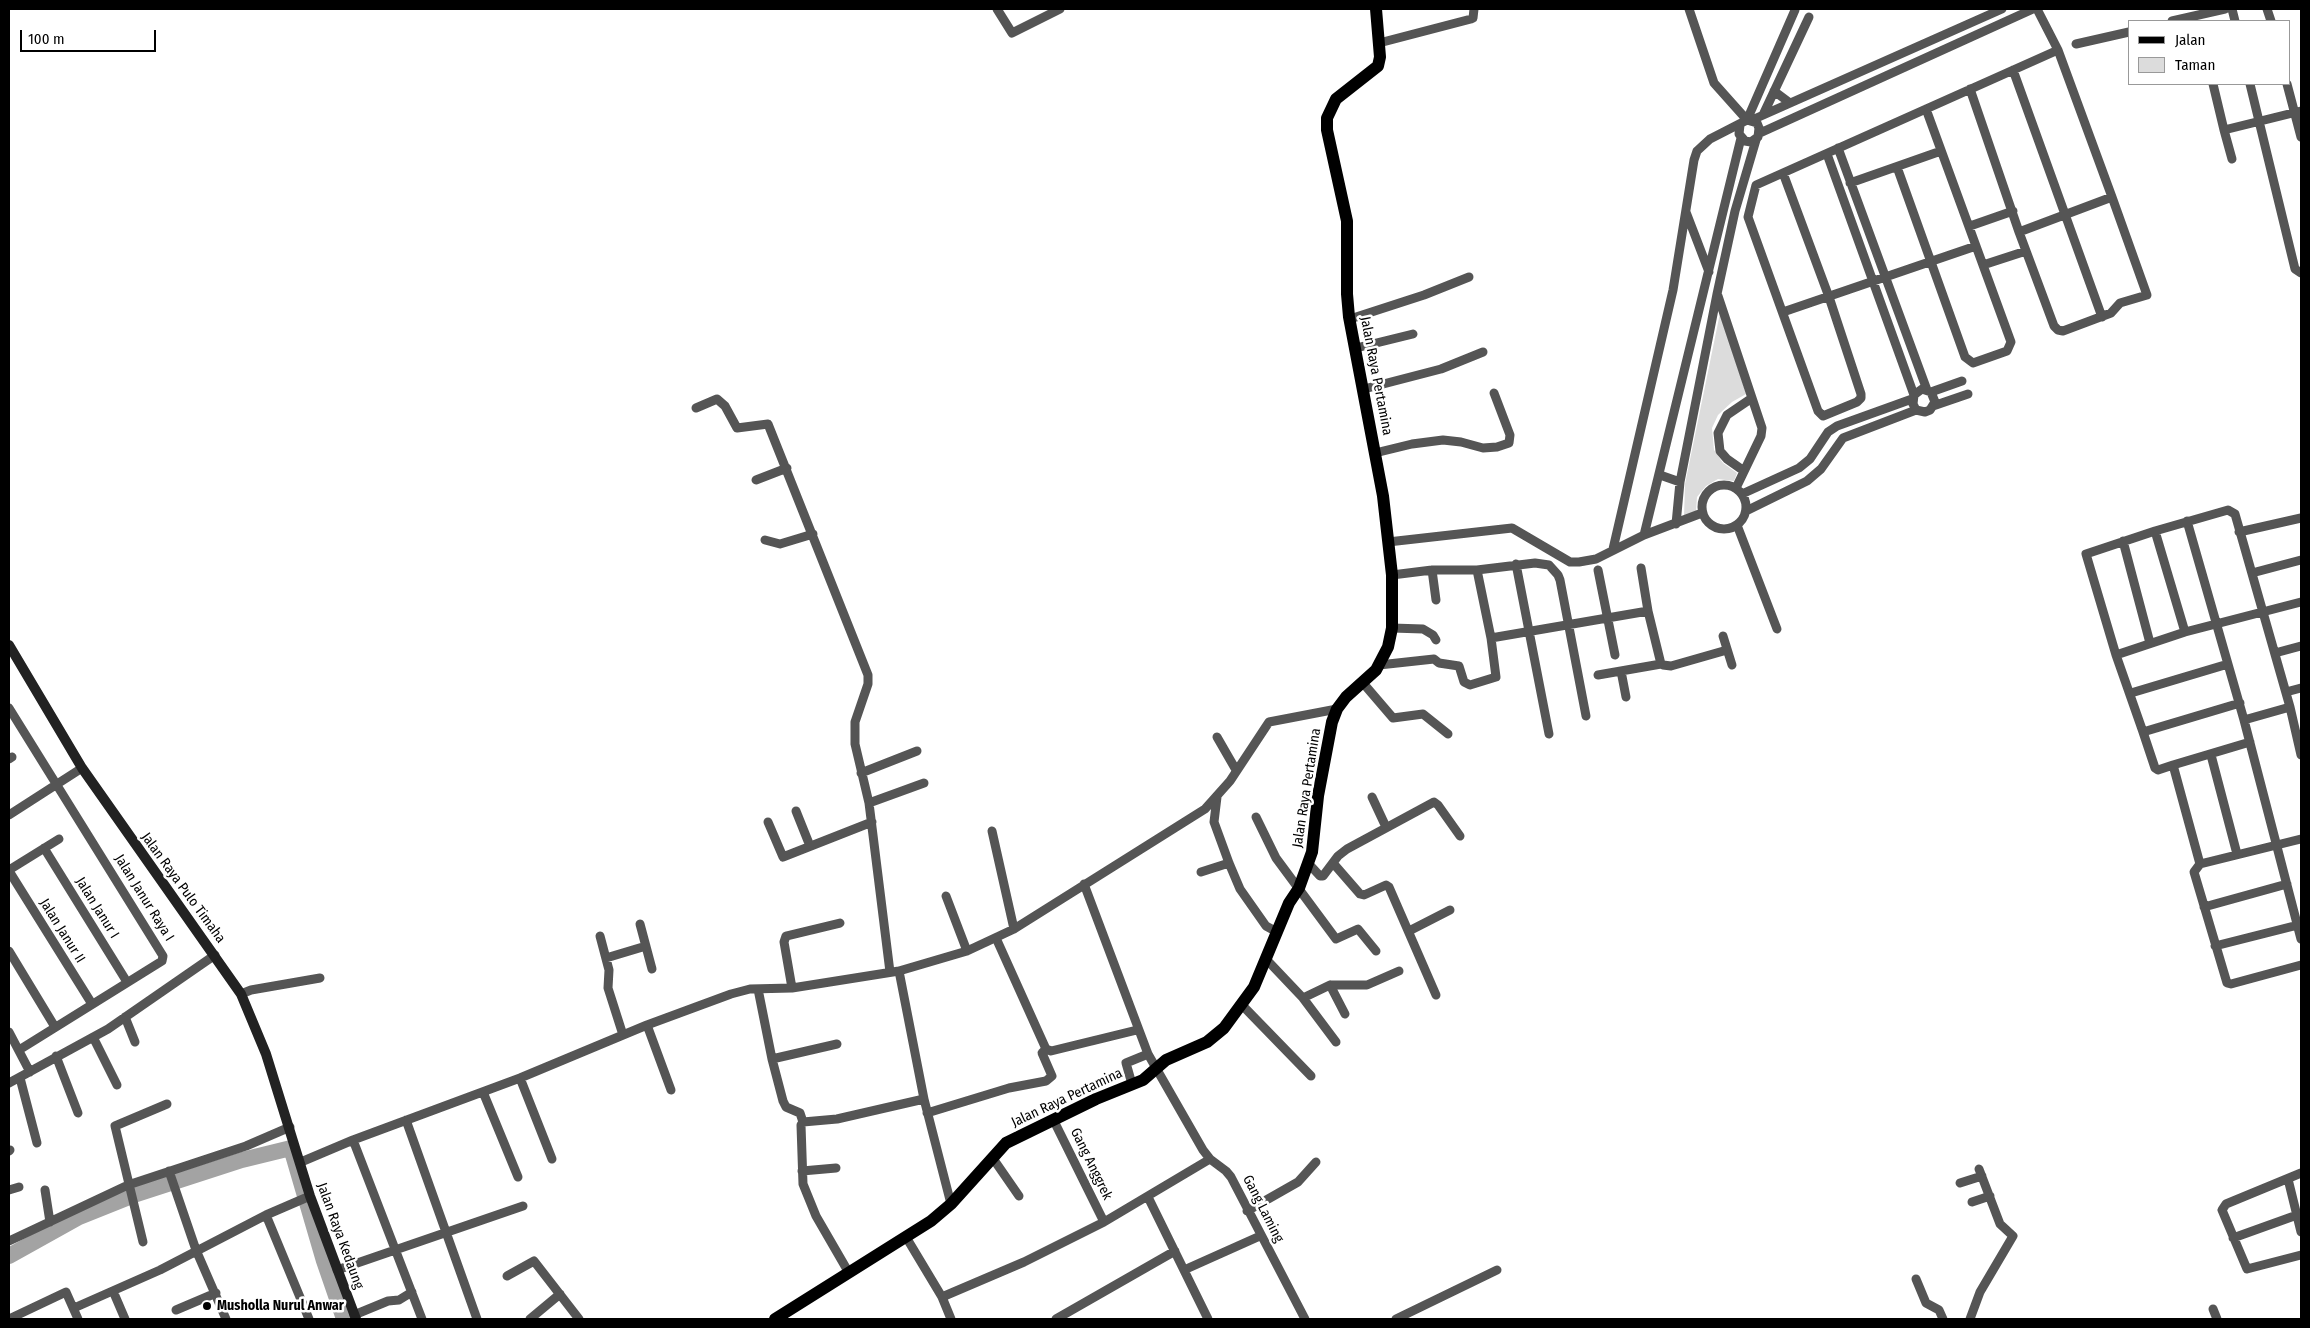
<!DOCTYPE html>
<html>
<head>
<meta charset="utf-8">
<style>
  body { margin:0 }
  #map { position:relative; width:2310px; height:1328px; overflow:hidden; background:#fff; font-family:"Fira Sans Condensed",sans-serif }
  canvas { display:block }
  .frame { position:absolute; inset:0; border:10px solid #000; pointer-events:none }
  .legend { position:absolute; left:2128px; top:20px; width:162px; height:65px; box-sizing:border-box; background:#fff; border:1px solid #999; margin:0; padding:6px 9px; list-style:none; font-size:15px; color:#000 }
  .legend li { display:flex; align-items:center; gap:10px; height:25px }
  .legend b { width:25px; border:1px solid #999 }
  .scale { position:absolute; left:20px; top:30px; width:136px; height:22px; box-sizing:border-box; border:2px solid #000; border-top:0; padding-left:6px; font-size:15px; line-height:18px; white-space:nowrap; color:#000; -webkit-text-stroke:4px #fff; paint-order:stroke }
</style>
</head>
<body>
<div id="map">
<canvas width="2310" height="1328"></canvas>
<div class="frame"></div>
<ul class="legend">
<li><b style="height:6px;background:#000"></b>Jalan</li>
<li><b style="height:14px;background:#dcdcdc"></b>Taman</li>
</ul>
<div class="scale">100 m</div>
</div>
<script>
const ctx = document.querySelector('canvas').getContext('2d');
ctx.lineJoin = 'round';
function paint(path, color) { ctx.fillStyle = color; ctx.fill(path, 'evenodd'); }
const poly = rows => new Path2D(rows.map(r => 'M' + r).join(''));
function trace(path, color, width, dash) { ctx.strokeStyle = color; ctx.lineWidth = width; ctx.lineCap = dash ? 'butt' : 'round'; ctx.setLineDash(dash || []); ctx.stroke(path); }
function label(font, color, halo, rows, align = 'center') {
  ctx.font = font + ' "Fira Sans Condensed",sans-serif'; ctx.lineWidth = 5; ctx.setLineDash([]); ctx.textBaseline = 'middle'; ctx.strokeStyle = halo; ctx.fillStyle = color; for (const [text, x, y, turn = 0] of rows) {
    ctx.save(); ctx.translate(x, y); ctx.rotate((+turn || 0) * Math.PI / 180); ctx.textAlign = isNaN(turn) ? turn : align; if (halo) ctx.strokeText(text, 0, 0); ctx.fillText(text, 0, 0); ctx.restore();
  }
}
paint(poly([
  [1720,313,1746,394,1732,402,1718,415,1712,428,1714,450,1723,463,1737,473,1734,481,1718,479,1706,486,1697,497,1696,511,1684,517,1685,484]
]), '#dcdcdc');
trace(poly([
  [9,1256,79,1217,134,1195,242,1160,291,1148,324,1261,344,1319]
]), '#a3a3a3', 16);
trace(poly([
  [997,9,1012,33,1060,9],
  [1689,9,1714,83,1747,120,1795,10],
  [2037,9,2058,50,2112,197,2147,295,2120,303,2111,313,2063,331,2058,330,2054,326,2019,232,2112,197],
  [2232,9,2235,21],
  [2267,9,2271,21],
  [2172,21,2225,9],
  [1379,43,1471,19,1473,18,1474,9],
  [2076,44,2129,32],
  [2013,70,2102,317],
  [2213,84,2224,130,2301,111],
  [2250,84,2295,269,2301,273],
  [2287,84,2301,137],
  [1970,89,2019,232],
  [1774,91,1790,103],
  [1763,115,1809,17],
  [1752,120,2002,9],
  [2224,130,2232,159],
  [1760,133,2033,9],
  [1838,148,1927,390],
  [1827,154,1914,395],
  [1897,167,1965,357,1973,363,2007,351,2011,342,1976,246],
  [1783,173,1829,297,1861,394,1861,398,1857,402,1823,416,1818,411,1748,217,1756,185,1926,109,2058,50],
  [1850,183,1941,151],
  [1686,212,1709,272],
  [1970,226,2013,211],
  [1983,265,2026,251],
  [1718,296,1762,428,1761,436,1736,488],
  [1783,312,1976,246,1926,109],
  [1350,319,1424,295,1469,277],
  [1356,348,1413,334],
  [1364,389,1441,369,1483,352],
  [1931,392,1962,381],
  [1933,406,1968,394],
  [696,408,717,399,725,406,737,428,768,424,868,675,868,684,855,722,855,744,869,803,890,972],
  [1375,453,1412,444,1443,440,1461,442,1483,448,1497,447,1509,443,1510,435,1494,393],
  [1744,471,1727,459,1720,451,1718,433,1727,415,1752,398],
  [1660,475,1680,482],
  [756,480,787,468],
  '1702 507a22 22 0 1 1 44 0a22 22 0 1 1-44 0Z',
  [1742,494,1799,468,1810,459,1828,432,1837,426,1912,399],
  [1746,511,1807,481,1821,469,1843,438,1916,410,1925,412,1930,410,1935,402,1931,392,1922,389,1914,395,1913,404,1916,410],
  [2187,521,2244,720,2301,939],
  [1676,524,1680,482,1717,294,1735,211,1756,140],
  [1737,525,1777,629],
  [2155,531,2185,632],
  [2239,532,2301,518],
  [1644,535,1741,138],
  [765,540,780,544,813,534],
  [2123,541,2150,643],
  [1388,542,1512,528,1570,562,1579,562,1596,559,1644,535,1702,513],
  [1613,549,1673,290,1694,160,1697,151,1710,139,1747,120,1757,123,1759,128,1758,137,1751,142,1745,141,1739,134,1740,125],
  [1516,564,1549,734],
  [1641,568,1648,611],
  [1432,570,1436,600],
  [1477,570,1491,638],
  [1598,570,1615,655],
  [2252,573,2301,560],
  [1392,575,1432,570,1477,570,1535,563,1549,565,1558,575,1560,580,1586,716],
  [1392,628,1423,629,1433,635,1436,640],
  [1723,636,1732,665],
  [2275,653,2301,646],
  [2116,655,2185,632,2301,602],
  [1379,665,1434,659,1439,663,1459,666,1464,682,1470,685,1496,677,1491,638,1648,611,1661,664,1663,665,1671,666,1727,650],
  [1621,671,1626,697],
  [1598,675,1661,664],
  [1363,683,1393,718,1423,714,1448,734],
  [2286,692,2301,688],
  [2131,693,2228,664],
  [2240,703,2143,732,2116,655,2086,554,2155,531,2228,510,2235,514,2290,707,2244,720],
  [2290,707,2301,755],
  [9,708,163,956,162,961,19,1050],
  [2143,732,2155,768,2158,770,2173,765],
  [1217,737,1236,770],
  [2211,755,2237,854],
  [9,759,12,757],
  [861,773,917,751],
  [1217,797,1214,822,1229,863,1240,889,1266,926,1277,932],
  [1372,797,1386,827],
  [869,803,924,783],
  [796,811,810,846],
  [9,815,82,768],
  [1256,817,1276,858,1336,939,1358,929,1376,951],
  [768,822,783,857,872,822],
  [992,831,1014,929],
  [2301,839,2200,864,2194,872,2227,983,2231,984,2301,965],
  [44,848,127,982],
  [1308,863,1320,876,1323,876,1338,856,1347,849,1434,802,1438,805,1460,836],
  [1333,863,1360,894,1364,895,1386,885,1389,887,1436,995],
  [2200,864,2173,765,2250,742],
  [9,870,59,839],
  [9,871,92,1004],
  [1201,872,1229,863],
  [1084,884,1148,1054,1203,1150,1210,1159,1226,1171,1231,1177,1305,1319],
  [946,896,967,951],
  [2204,907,2287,884],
  [640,924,652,969],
  [1409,931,1450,910],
  [600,936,609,970,608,988,623,1035],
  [996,938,1046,1049,1051,1051,1137,1030],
  [2215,946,2298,925],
  [9,951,55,1027],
  [606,958,646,946],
  [1266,959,1303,998,1336,1042],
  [899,971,924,1099,951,1204],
  [1330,985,1345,1014],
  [792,988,784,942,786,936,840,923],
  [758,989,772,1059,783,1101,786,1107,800,1113,803,1122,801,1125,803,1184,816,1216,849,1273],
  [241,994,251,990,320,978],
  [1303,998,1330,985,1367,985,1399,971],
  [1242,1005,1311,1076],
  [125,1017,135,1042],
  [647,1025,671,1090],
  [9,1032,30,1072],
  [93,1037,117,1085],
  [56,1056,78,1113],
  [772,1059,837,1044],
  [20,1078,37,1143],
  [520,1078,552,1159],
  [9,1083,108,1029,215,955],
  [1132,1084,1126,1063,1148,1054],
  [483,1092,518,1177],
  [927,1113,1009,1088,1046,1081,1052,1076,1042,1053,1046,1049],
  [1053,1119,1104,1222],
  [406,1120,477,1319],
  [803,1122,837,1119,924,1099],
  [353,1140,422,1319],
  [9,1151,10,1150],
  [992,1157,1019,1196],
  [301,1162,353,1140,520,1078,647,1025,731,994,750,989,792,988,899,971,967,951,1014,929,1205,809,1230,781,1269,722,1337,709],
  [169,1171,196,1250,226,1319],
  [802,1171,836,1168],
  [2301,1173,2226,1204,2222,1210,2247,1269,2301,1255],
  [2288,1179,2301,1232],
  [1960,1183,1982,1176],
  [9,1190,19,1187],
  [45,1190,50,1222],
  [1148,1197,1208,1319],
  [1972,1202,1990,1196],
  [1247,1211,1298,1182,1316,1162],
  [266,1215,309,1319],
  [906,1237,942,1297,951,1319],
  [2233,1238,2297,1215],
  [9,1241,128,1185,246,1146,290,1127],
  [143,1242,115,1126,167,1104],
  [337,1270,523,1206],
  [1184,1270,1260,1236],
  [507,1276,534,1261,579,1319],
  [1916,1279,1926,1303,1939,1310,1943,1319],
  [113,1291,125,1319],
  [942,1297,1024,1262,1104,1222,1210,1159],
  [74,1308,160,1270,266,1215,310,1196],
  [2213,1309,2217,1319],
  [176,1310,216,1293],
  [354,1315,388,1301,399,1300,412,1292],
  [9,1319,66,1292,78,1319],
  [530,1319,560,1294],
  [1056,1319,1175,1251],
  [1396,1319,1497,1270],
  [1970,1319,1980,1292,2013,1236,2000,1224,1979,1169]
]), '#555', 9);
trace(poly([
  [9,645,82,768,241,994,266,1054,310,1196,356,1319]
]), '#222', 10);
trace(poly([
  [775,1319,931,1221,951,1204,1006,1143,1096,1099,1143,1080,1166,1060,1207,1042,1224,1028,1254,987,1289,903,1299,888,1312,852,1318,796,1332,722,1337,709,1346,697,1376,670,1388,647,1392,628,1392,575,1383,496,1349,317,1347,294,1347,221,1327,130,1327,118,1336,99,1378,66,1380,57,1376,9]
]), '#000', 12);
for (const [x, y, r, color] of [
  [207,1306,5,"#000"]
]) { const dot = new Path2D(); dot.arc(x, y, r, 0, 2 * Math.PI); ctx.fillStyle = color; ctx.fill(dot); trace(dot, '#fff', 2); }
label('14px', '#000', '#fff', [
  ["Jalan Raya Pertamina",1376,376,79],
  ["Jalan Raya Pertamina",1307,788,-81],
  ["Jalan Raya Pulo Timaha",183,888,54],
  ["Jalan Janur Raya I",144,898,58],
  ["Jalan Janur I",97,908,58],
  ["Jalan Janur II",62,931,58],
  ["Jalan Raya Pertamina",1067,1098,-25],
  ["Gang Anggrek",1091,1164,64],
  ["Gang Laming",1263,1209,63],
  ["Jalan Raya Kedaung",340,1236,70]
]);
label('bold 14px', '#000', '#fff', [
  ["Musholla Nurul Anwar",217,1306]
], 'left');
</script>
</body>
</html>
